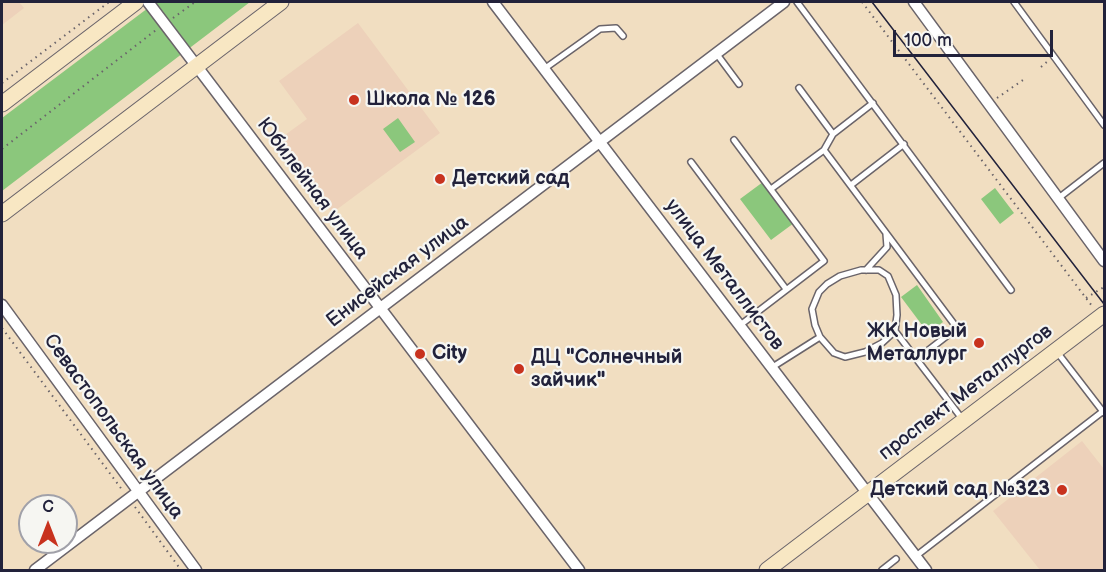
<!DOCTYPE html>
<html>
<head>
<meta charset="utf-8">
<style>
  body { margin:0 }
  #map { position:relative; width:1106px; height:572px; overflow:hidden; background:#f1dec1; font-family:"Balsamiq Sans",sans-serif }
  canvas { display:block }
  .frame { position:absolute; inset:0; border:3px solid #22223b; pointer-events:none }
  .north { position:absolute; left:18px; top:494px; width:60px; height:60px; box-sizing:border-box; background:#f6f6f2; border:2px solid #a1a1a9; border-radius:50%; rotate:0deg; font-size:16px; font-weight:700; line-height:24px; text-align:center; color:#22223b }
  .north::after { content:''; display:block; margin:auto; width:21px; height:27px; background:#c8321e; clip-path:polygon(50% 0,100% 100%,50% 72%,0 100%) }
  .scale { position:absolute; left:893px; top:30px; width:160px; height:27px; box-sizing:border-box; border:3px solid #22223b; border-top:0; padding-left:8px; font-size:18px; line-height:21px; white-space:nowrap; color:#22223b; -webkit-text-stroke:4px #f6f6f2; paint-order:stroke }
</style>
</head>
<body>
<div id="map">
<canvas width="1106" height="572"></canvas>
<div class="frame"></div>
<div class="north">С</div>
<div class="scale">100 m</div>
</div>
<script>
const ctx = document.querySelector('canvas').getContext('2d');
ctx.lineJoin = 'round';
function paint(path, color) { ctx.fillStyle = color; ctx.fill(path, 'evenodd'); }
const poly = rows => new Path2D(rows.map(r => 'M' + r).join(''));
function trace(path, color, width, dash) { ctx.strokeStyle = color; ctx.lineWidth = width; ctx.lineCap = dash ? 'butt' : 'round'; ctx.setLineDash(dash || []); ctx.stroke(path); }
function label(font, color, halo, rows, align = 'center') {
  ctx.font = font + ' "Balsamiq Sans",sans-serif'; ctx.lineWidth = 4.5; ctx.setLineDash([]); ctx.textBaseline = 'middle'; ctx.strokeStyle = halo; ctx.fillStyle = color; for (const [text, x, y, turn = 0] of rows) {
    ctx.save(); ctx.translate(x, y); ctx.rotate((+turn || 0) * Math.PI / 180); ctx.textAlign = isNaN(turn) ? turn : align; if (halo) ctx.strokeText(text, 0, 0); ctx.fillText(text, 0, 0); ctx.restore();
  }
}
paint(poly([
  [2,2,19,2,24,8,2,25],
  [358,23,440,133,332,213,278,140,307,119,279,81],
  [1082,441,1104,469,1104,570,1040,570,993,511]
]), '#edd1ba');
paint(poly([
  [156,2,250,2,2,191,2,118],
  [398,118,415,142,400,152,383,129],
  [763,182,794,223,771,240,740,199],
  [995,188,1014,213,1000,224,981,199],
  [917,285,943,322,928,333,901,297]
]), '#8bc77c');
const lane = poly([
  [797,2,1011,290],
  [1014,2,1104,125],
  [716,53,739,84],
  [544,69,600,29,616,28,623,36],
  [799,88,833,134,824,150],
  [833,134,873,103],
  [734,140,824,261,739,326],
  [691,162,786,289],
  [851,185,904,144],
  [771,189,824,150,957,328,917,359],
  [1060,197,1104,163],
  [866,270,887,247,886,234],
  [895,331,963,420],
  [1057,352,1104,413],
  [771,368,820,337,815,325,812,309,819,292,827,284,840,276,861,270,879,270,888,276,896,295,897,315,895,331,882,343,865,352,845,357,834,353,820,337],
  [916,556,1102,412],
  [882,570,896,559]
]);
const street = poly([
  [148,2,579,570],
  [493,2,926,570],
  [914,2,1104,261],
  [2,305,196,570],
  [35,570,784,2]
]);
const secondary = poly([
  [2,104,136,2],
  [2,214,281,2],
  [767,570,1104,314]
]);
trace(lane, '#6a646a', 8);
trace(street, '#6a646a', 13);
trace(secondary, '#6a646a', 17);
trace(poly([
  [862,2,1092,306],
  [173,18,195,2],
  [1041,67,1048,61],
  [2,83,109,2],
  [997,98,1023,80],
  [2,149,156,30],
  [1086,298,1104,287],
  [2,328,123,491],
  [135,507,181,570]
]), '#6a646a', 2, [1.5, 4.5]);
trace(lane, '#fff', 5);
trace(street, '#fff', 10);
trace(secondary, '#f8e7c3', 15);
trace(poly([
  [872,2,1104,304]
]), '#22223b', 1.5);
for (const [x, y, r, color] of [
  [354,100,6,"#c8321e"],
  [440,179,6,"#c8321e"],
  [979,343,6,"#c8321e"],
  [420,354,6,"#c8321e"],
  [519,369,6,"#c8321e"],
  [1062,490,6,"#c8321e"]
]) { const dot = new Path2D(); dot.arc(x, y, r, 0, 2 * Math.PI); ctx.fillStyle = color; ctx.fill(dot); trace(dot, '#f6f6f2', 2); }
label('bold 20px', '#22223b', '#f6f6f2', [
  ["Школа № 126",366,100],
  ["Детский сад",452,179],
  ["ЖК Новый",967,332,"right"],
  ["Металлург",967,355,"right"],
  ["City",432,354],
  ["ДЦ \"Солнечный",531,358],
  ["зайчик\"",531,381],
  ["Детский сад №323",1050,490,"right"]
], 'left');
label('20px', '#22223b', '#f6f6f2', [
  ["Юбилейная улица",312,189,53],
  ["Енисейская улица",398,272,-37],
  ["улица Металлистов",724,275,53],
  ["проспект Металлургов",966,393,-37],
  ["Севастопольская улица",113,427,54]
]);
</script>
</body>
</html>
